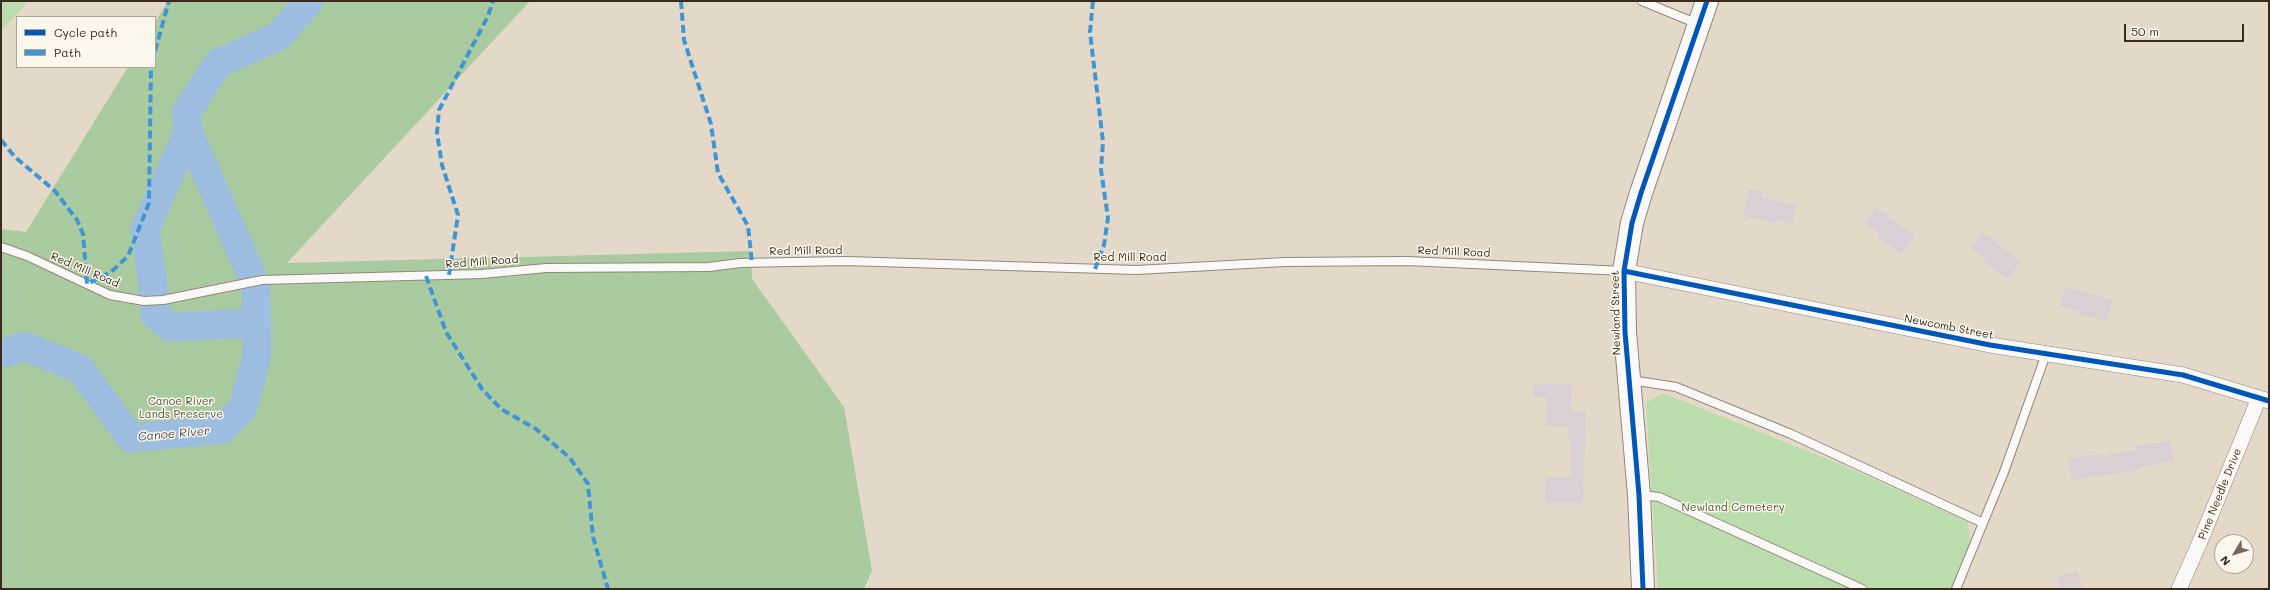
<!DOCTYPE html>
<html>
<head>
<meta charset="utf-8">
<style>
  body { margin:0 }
  #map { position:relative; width:2270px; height:590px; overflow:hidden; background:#e4d9c8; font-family:Mali,sans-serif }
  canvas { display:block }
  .frame { position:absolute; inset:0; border:2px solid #3b2a1e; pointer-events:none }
  .legend { position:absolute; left:16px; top:16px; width:140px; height:52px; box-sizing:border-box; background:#fbf7ec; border:1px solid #aea59a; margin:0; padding:5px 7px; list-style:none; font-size:12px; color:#3b2a1e }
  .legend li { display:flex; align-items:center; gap:8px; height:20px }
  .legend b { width:20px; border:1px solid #aea59a }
  .north { position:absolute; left:2214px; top:534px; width:40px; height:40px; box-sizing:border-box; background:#fbf7ec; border:1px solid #aea59a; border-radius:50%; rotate:232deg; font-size:11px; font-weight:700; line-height:16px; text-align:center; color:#3b2a1e }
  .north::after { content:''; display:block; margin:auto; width:14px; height:18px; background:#76675a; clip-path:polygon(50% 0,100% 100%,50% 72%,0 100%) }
  .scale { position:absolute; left:2124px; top:24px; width:120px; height:18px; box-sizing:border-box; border:2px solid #3b2a1e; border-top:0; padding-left:5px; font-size:12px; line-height:14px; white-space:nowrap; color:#3b2a1e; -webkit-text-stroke:3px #fbf7ec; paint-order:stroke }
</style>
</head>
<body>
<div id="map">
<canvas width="2270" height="590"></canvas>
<div class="frame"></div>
<ul class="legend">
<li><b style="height:5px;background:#0057b8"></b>Cycle path</li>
<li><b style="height:5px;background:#3e96d5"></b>Path</li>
</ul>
<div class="north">N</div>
<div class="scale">50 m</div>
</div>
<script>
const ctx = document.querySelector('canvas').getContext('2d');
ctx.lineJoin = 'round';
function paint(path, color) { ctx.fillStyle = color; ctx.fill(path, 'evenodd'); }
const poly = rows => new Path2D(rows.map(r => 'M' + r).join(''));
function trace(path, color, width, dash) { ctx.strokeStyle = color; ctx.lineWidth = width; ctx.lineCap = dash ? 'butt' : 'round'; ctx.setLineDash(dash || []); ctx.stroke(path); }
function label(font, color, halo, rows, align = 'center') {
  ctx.font = font + ' Mali,sans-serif'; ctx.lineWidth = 3; ctx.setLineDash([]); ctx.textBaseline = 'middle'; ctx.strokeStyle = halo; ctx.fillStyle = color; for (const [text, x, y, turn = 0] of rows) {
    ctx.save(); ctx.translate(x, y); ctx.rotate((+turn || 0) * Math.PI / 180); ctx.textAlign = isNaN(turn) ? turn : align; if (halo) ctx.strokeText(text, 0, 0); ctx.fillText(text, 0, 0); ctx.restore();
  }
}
paint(poly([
  [1,1,29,1,1,31],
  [1663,393,1842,465,1968,522,1970,549,1952,589,1658,589,1646,403]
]), '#bbdcac');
paint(poly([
  [168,1,530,1,287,263,751,251,752,279,844,407,872,571,864,589,1,589,1,229,26,232,128,67,155,67,155,22]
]), '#aacaa0');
trace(poly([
  [188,132,145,230,153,286,155,315,170,327,256,323],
  [1,354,24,346,80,369,131,438,222,429,243,408,257,356,256,290,249,269,188,132,186,113,218,63,279,36,309,1]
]), '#9dbee1', 29);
paint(poly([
  [1749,189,1763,192,1762,197,1796,205,1792,224,1776,220,1775,223,1743,216],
  [1876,207,1915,236,1901,254,1877,236,1879,233,1865,223],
  [1982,232,2021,261,2008,279,1983,261,1985,259,1971,248],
  [2065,287,2113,300,2107,321,2078,314,2079,311,2060,306],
  [1533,384,1572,384,1571,412,1586,412,1583,503,1545,503,1546,477,1571,477,1571,439,1568,439,1568,427,1546,426,1547,398,1533,397],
  [2170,441,2174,461,2139,467,2139,470,2072,480,2068,458,2102,454,2102,456,2137,450,2136,446],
  [2077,571,2083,589,2061,589,2057,577]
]), '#dbcfd6');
const lane = poly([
  [1642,1,1698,24],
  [1,247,27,256,110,295,144,301,163,300,262,280,482,274,546,268,709,267,740,263,846,261,1136,270,1285,262,1407,261,1624,271],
  [1631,380,1676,387,1791,434,1983,523],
  [1640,495,1659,497,1862,589],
  [1956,589,2004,472,2046,354]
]);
const street = poly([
  [1624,271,1990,345,2183,375,2269,401],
  [2179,589,2199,544,2259,398]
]);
const secondary = poly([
  [1643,589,1639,495,1625,332,1624,271,1632,223,1641,193,1707,1]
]);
trace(lane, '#90887d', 10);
trace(street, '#90887d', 16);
trace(secondary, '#90887d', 24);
trace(lane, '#fbf9f7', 8);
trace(street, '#fbf9f7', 15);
trace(secondary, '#fbf9f7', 22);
trace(poly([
  [681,1,684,40,711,124,718,173,748,226,752,263],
  [1093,1,1090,32,1103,142,1101,170,1108,218,1104,245,1095,269],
  [155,51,169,1],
  [1,140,15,157,55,191,77,220,83,234,87,284,111,272,128,256,149,203,151,67],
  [449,275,458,215,442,165,437,133,439,110,488,16,493,1],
  [426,276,446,332,482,389,501,409,536,429,570,458,588,484,593,537,608,589]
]), '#3e96d5', 4, [8, 4]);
trace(poly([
  [1624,271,1990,345,2183,375,2269,401],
  [1643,589,1639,495,1625,332,1624,271,1632,223,1641,193,1707,1]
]), '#0057b8', 5);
label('11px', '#3b2a1e', '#fbf7ec', [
  ["Red Mill Road",806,251,-1],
  ["Red Mill Road",1454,252,2],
  ["Red Mill Road",1130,258],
  ["Red Mill Road",482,262,-4],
  ["Red Mill Road",85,270,23],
  ["Newland Street",1616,313,-91],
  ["Newcomb Street",1949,327,11],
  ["Pine Needle Drive",2220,494,-68]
]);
label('11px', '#53573c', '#fbf7ec', [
  ["Canoe River",181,402],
  ["Lands Preserve",181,415],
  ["Newland Cemetery",1733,508]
]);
label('italic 12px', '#4f535c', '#fbf7ec', [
  ["Canoe River",174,434,-5]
]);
</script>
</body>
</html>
